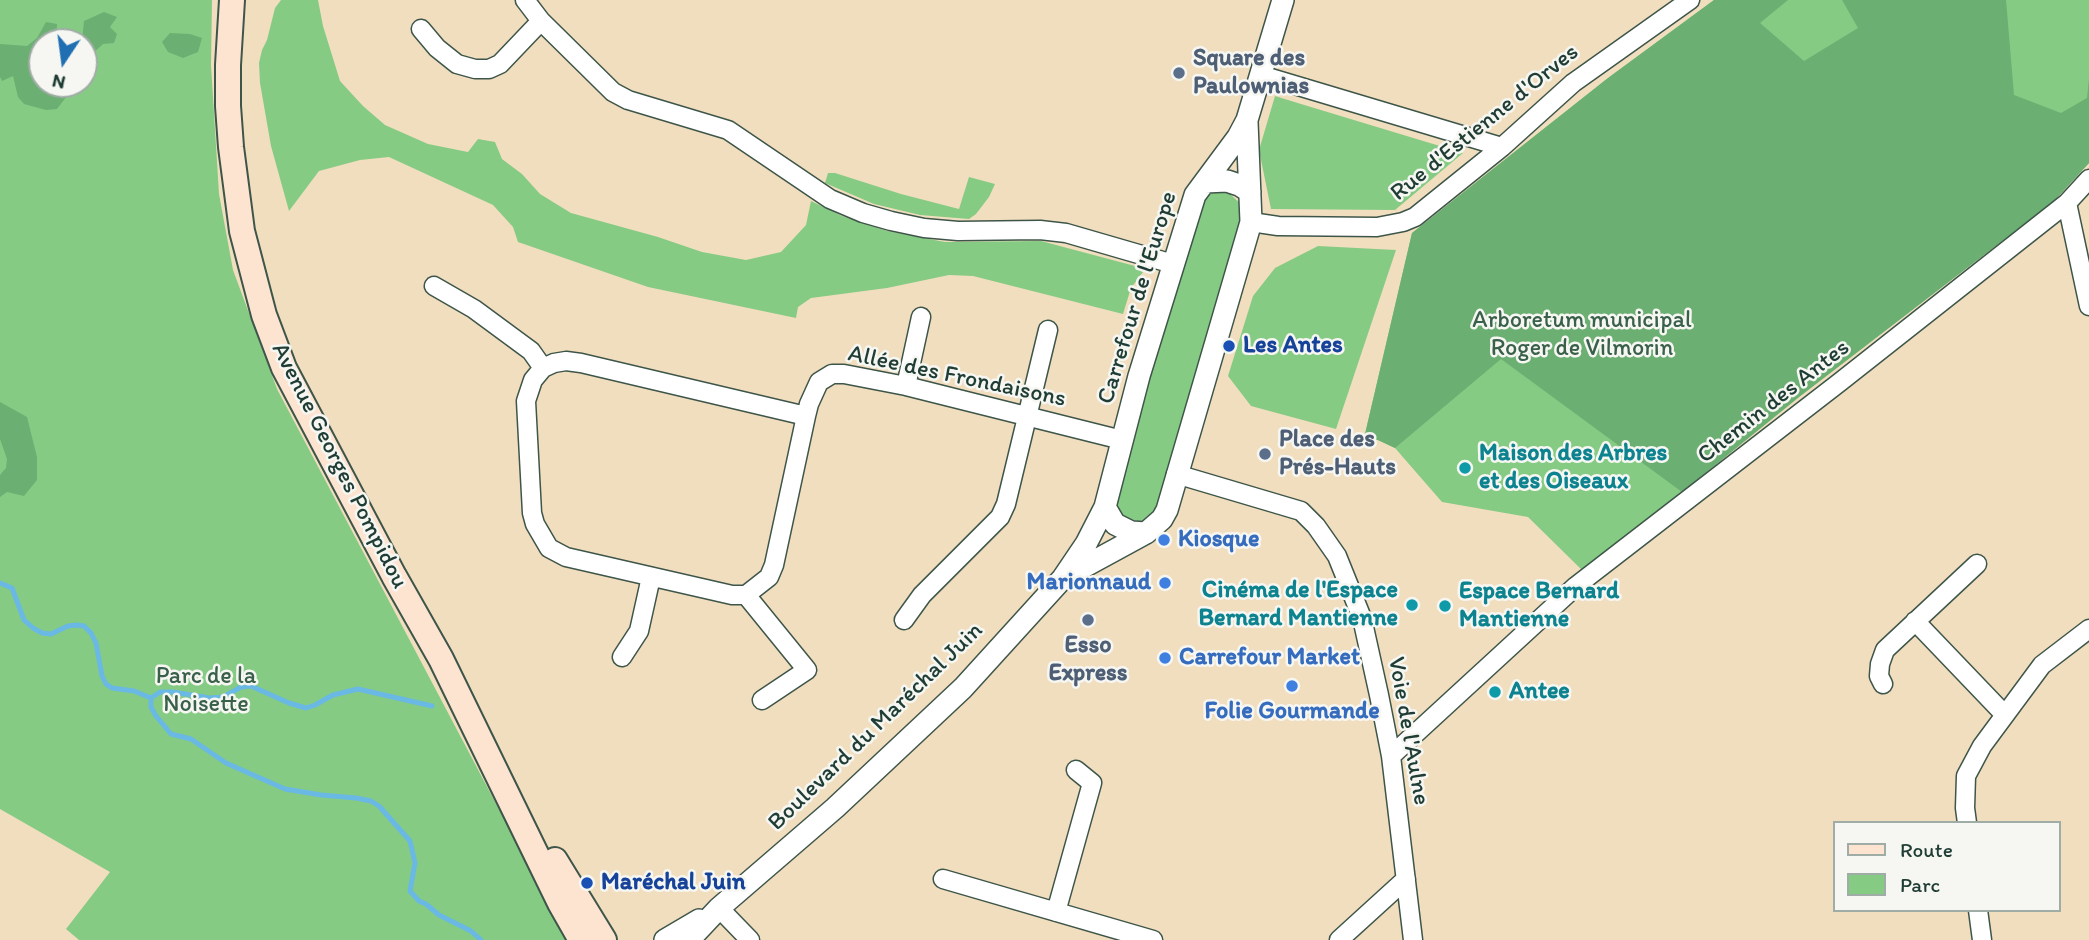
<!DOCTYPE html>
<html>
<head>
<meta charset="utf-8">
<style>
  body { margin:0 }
  #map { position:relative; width:2089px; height:940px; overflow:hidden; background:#f1debf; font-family:Itim,sans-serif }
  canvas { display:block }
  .legend { position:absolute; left:1833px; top:821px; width:228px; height:91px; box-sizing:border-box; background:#f6f6f2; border:2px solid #a0aca6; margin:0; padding:9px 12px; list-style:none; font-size:21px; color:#1f3d34 }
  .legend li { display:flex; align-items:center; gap:14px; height:35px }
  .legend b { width:35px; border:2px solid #a0aca6 }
  .north { position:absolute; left:28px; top:28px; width:70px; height:70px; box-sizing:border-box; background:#f6f6f2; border:2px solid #a0aca6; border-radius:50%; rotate:193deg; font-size:19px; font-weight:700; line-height:28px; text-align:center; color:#1f3d34 }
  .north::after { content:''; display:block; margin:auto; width:24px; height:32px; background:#1f6fb2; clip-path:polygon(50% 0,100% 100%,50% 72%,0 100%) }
</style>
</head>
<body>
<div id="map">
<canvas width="2089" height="940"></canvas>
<ul class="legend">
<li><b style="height:9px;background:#fde4d1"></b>Route</li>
<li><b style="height:19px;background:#86cb84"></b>Parc</li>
</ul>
<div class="north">N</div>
</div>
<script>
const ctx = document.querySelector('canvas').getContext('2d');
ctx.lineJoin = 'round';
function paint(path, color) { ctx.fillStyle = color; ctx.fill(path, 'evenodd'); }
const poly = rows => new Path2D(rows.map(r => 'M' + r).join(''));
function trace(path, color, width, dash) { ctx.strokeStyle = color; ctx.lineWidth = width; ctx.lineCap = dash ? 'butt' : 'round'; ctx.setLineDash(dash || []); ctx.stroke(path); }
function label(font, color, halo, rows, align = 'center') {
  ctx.font = font + ' Itim,sans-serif'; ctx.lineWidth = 5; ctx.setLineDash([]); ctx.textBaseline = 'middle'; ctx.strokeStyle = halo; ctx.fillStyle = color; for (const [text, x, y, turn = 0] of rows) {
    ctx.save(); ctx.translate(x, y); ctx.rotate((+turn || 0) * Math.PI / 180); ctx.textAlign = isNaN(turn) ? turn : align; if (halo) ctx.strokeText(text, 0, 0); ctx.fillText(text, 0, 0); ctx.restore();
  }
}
paint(poly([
  [0,0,212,0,211,65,219,194,233,270,277,389,568,940,79,940,66,929,110,872,0,809],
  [42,42,84,42,84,84,42,84],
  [281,0,318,0,323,26,340,81,363,106,385,125,428,144,468,152,478,139,495,142,502,159,522,174,540,194,571,213,658,237,702,252,746,260,781,252,806,225,811,201,842,216,887,231,945,242,1041,241,1135,266,1143,272,1131,288,1123,314,973,276,949,275,887,288,811,298,798,307,796,318,648,287,518,242,513,227,493,205,389,157,360,160,319,171,289,211,271,146,260,83,259,63,262,50,267,40,275,8],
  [1714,0,2089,0,2089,163,2054,201,1799,397,1584,572,1528,517,1442,502,1395,448,1365,434,1412,233,1608,78],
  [1275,96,1301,104,1463,153,1395,210,1271,209,1259,150],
  [828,173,835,173,901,194,959,209,969,177,995,184,989,197,976,214,969,219,920,215,874,204,825,183],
  [1214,191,1230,194,1242,205,1242,220,1156,516,1142,522,1125,518,1116,507,1140,401,1205,197],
  [1318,246,1396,250,1336,429,1251,406,1228,376,1253,296,1275,268]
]), '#86cb84');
paint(poly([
  [1714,0,1788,0,1760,23,1804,61,1858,28,1842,0,2006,0,2014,95,2061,113,2087,98,2089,78,2089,163,2054,201,1799,397,1682,492,1501,359,1395,448,1365,434,1412,233,1608,78],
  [104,12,117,17,110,27,117,34,114,43,103,44,92,54,82,41,84,21],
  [46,22,57,24,56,42,42,42,42,84,67,84,70,92,57,109,46,110,24,104,18,97,13,76,2,81,0,77,0,44,27,46,37,38],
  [170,33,190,34,202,38,198,52,183,58,168,52,162,42],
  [0,402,27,417,37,457,37,480,24,496,7,492,0,497,0,475,6,468,7,459,0,439]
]), '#6caf72');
trace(poly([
  [0,583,12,588,24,620,33,628,42,633,51,634,68,626,77,625,84,626,91,633,96,643,102,676,106,684,112,688,134,691,151,698,151,707,156,716,171,734,191,739,226,763,285,789,321,795,356,798,371,801,379,806,410,841,415,863,410,891,419,901,426,904,439,915,471,931,481,940],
  [151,698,160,692,173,692,210,698,223,697,241,687,251,686,289,703,306,708,315,705,333,695,358,689,432,706]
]), '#6ab8e4', 5);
const minor = poly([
  [525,0,541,21,613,92,628,100,728,130,830,199,863,213,891,221,924,228,958,231,1040,230,1066,233,1173,264],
  [421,29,437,48,457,64,475,69,489,69,500,64,541,21],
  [1261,75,1502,147],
  [2089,179,2067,203,2089,306],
  [1251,222,1278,226,1377,227,1403,222,1415,217,1502,147,1573,83,1690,0],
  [434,286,474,309,531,351,543,368],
  [906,386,921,317],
  [806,416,581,363,566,361,554,363,543,368,533,380,526,401,532,513,535,524,549,548,566,557,732,595,746,595,769,577,774,565,806,416,809,404,819,382,832,374,844,374,906,386,1122,440],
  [1176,474,1301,511,1316,526,1337,556,1362,618,1379,695,1391,756,1413,940],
  [746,595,807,670,762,700],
  [904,620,922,595,1000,517,1006,504,1048,330],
  [1915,621,2005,715],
  [622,657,639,631,651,577],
  [1883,684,1879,676,1880,664,1885,650,1977,564],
  [1391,756,1576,586,1840,382,2067,203],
  [1967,823,1965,808,1966,776,1982,746,2042,665,2089,629],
  [943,879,1153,940],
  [719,908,750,940],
  [1978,910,1982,940],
  [1056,912,1092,783,1076,770],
  [1339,940,1406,879]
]);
const tertiary = poly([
  [1205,182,1227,181,1239,185,1250,192],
  [1105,507,1115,524,1131,532,1146,533],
  [1067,576,1146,533,1162,519,1167,510,1251,222,1247,122],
  [665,940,699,920],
  [689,940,719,908,835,808,963,688,1063,578,1086,544,1105,507,1139,376,1195,195,1238,137,1247,120,1283,0]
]);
const secondary = poly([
  [232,0,228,65,228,106,231,147,242,231,264,315,284,368,394,576,441,659,560,903,581,940],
  [555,860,604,940]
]);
trace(minor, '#3e5549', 21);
trace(tertiary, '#3e5549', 24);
trace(secondary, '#3e5549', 28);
trace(minor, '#fff', 18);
trace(tertiary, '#fff', 21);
trace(secondary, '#fde4d1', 24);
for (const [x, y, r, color] of [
  [1179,73,7,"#5c6f8a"],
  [1229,346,7,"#1a4fb4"],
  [1265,454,7,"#5c6f8a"],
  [1465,468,7,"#0f9aa8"],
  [1164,540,7,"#3f7fe0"],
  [1165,583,7,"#3f7fe0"],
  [1412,605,7,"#0f9aa8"],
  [1445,606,7,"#0f9aa8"],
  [1088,620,7,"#5c6f8a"],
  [1165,658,7,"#3f7fe0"],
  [1292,686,7,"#3f7fe0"],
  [1495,692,7,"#0f9aa8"],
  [587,883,7,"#1a4fb4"]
]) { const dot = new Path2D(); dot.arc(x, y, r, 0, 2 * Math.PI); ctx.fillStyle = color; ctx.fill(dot); trace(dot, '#f6f6f2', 2.5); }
label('bold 24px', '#4e5e75', '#f6f6f2', [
  ["Square des",1193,59],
  ["Paulownias",1193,87],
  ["Place des",1279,440],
  ["Prés-Hauts",1279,468],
  ["Esso",1088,646,"center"],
  ["Express",1088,674,"center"]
], 'left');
label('24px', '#1f3d34', '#f6f6f2', [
  ["Rue d'Estienne d'Orves",1485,123,-39],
  ["Carrefour de l'Europe",1138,298,-73],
  ["Allée des Frondaisons",957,377,12],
  ["Chemin des Antes",1774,402,-38],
  ["Avenue Georges Pompidou",339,466,63],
  ["Boulevard du Maréchal Juin",876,727,-44],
  ["Voie de l'Aulne",1408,731,80]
]);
label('24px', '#396048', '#f6f6f2', [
  ["Arboretum municipal",1582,321],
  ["Roger de Vilmorin",1582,349],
  ["Parc de la",206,677],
  ["Noisette",206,705]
]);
label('bold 24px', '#164399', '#f6f6f2', [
  ["Les Antes",1243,346],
  ["Maréchal Juin",601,883]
], 'left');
label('bold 24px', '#0d838f', '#f6f6f2', [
  ["Maison des Arbres",1479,454],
  ["et des Oiseaux",1479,482],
  ["Cinéma de l'Espace",1398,591,"right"],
  ["Bernard Mantienne",1398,619,"right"],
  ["Espace Bernard",1459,592],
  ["Mantienne",1459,620],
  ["Antee",1509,692]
], 'left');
label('bold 24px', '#366cbe', '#f6f6f2', [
  ["Kiosque",1178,540],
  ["Marionnaud",1151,583,"right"],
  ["Carrefour Market",1179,658],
  ["Folie Gourmande",1292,712,"center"]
], 'left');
</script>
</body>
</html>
